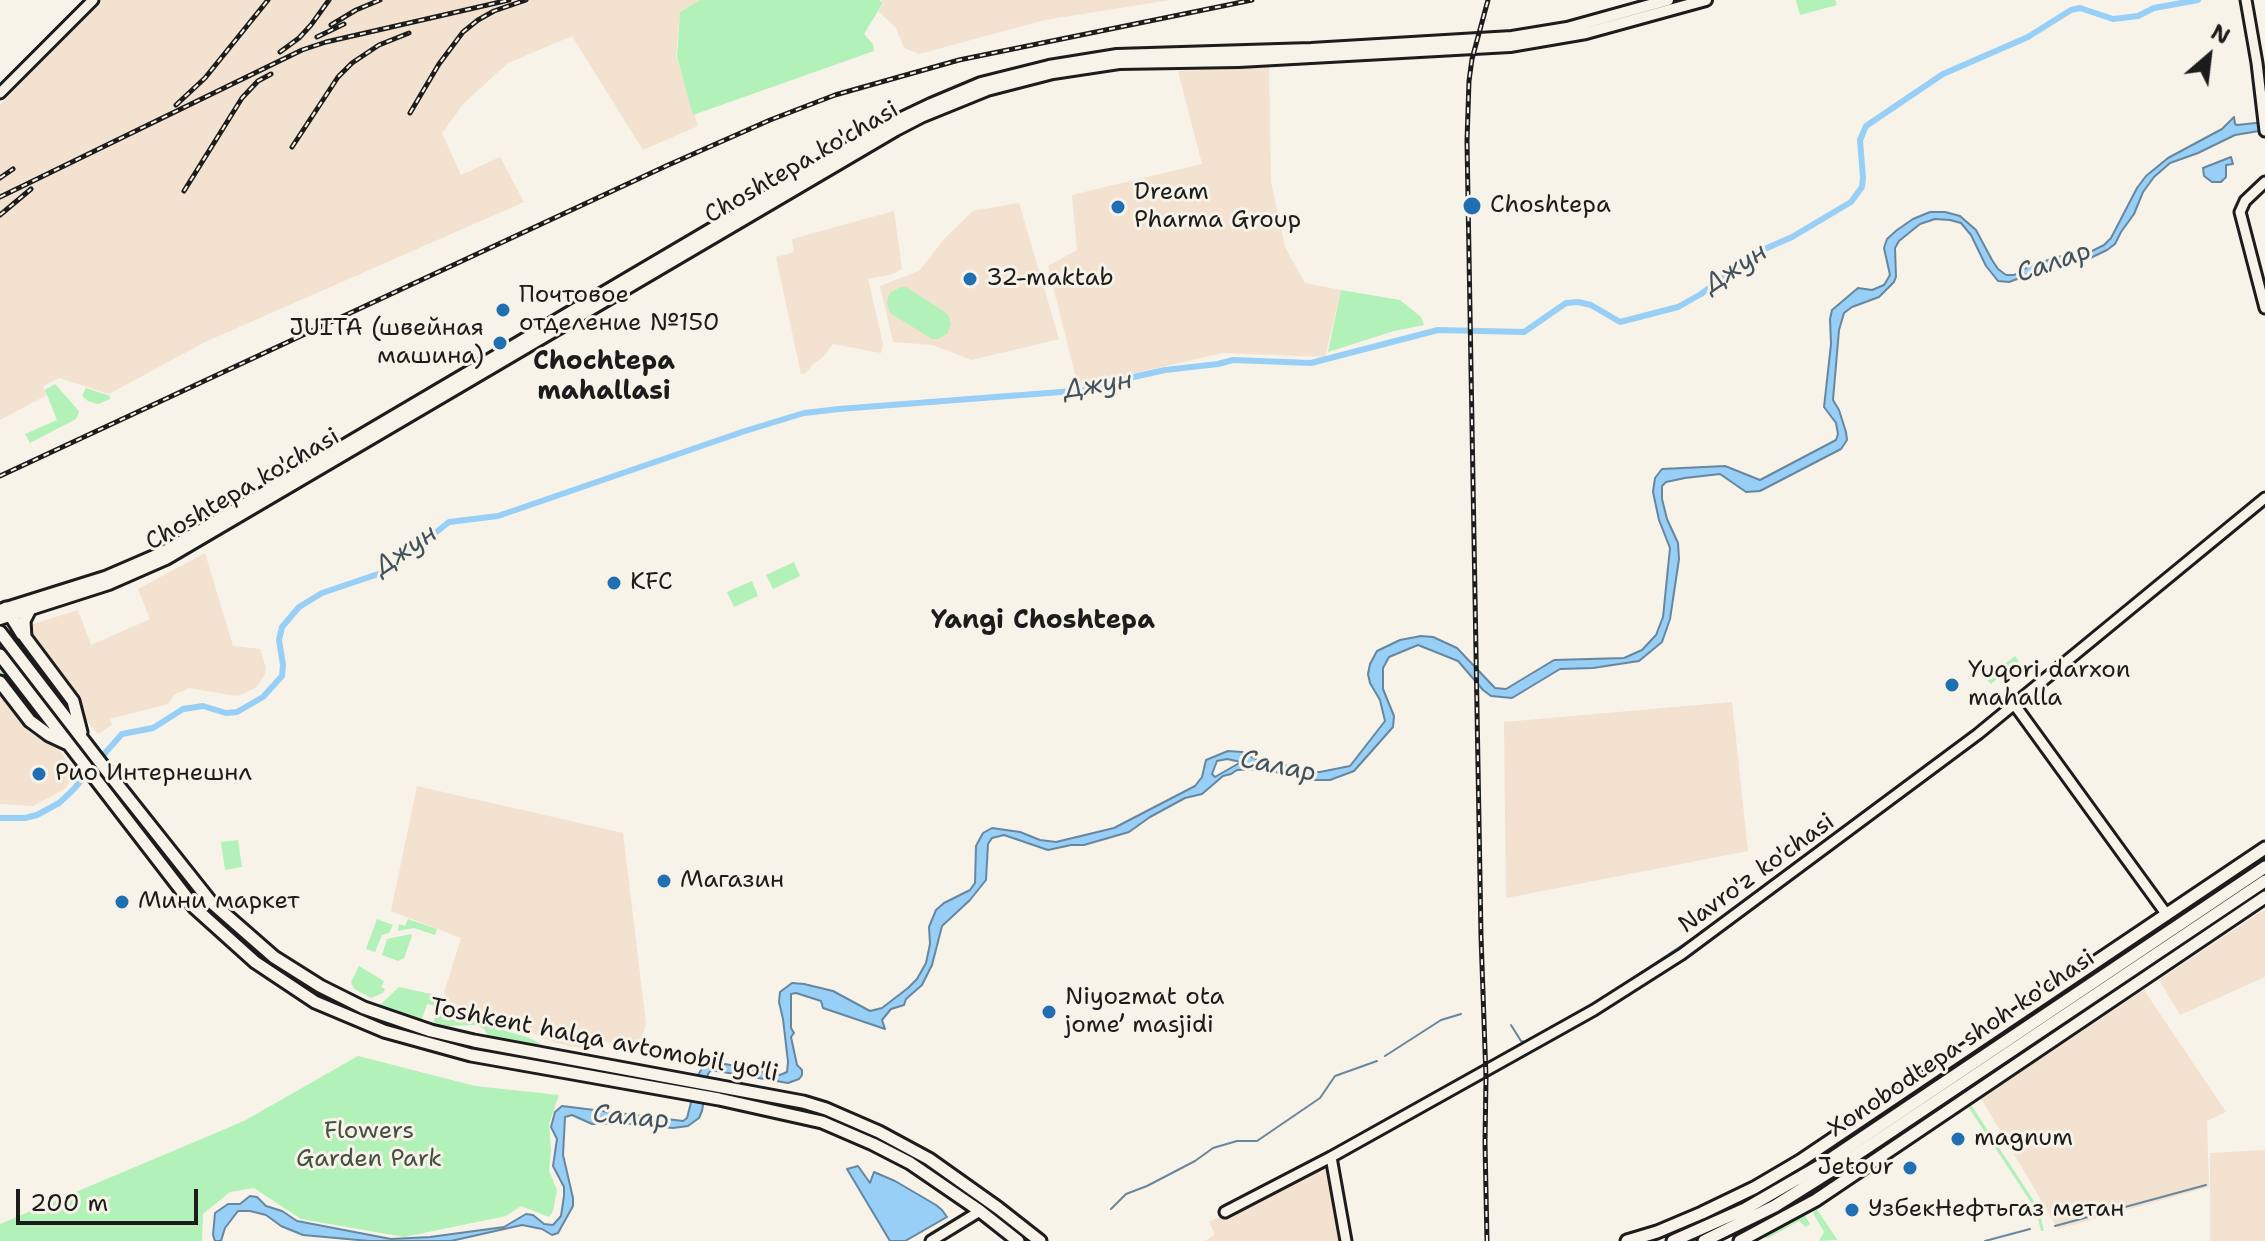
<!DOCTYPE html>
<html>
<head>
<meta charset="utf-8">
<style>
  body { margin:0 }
  #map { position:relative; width:2265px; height:1241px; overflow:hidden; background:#f7f3e8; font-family:"Shantell Sans",sans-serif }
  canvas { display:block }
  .north { position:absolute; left:2169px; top:16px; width:80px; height:80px; -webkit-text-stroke:6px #f7f3e8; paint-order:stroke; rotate:28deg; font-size:22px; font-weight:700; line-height:32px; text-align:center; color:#1c1c1c }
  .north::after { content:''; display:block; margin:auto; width:28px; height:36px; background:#1c1c1c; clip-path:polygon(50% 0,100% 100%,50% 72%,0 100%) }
  .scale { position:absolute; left:16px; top:1189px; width:182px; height:36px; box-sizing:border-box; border:4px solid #1c1c1c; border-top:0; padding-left:10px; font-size:24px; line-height:28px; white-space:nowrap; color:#1c1c1c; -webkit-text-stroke:6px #f7f3e8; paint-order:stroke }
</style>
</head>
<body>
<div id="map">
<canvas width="2265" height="1241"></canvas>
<div class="north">N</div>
<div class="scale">200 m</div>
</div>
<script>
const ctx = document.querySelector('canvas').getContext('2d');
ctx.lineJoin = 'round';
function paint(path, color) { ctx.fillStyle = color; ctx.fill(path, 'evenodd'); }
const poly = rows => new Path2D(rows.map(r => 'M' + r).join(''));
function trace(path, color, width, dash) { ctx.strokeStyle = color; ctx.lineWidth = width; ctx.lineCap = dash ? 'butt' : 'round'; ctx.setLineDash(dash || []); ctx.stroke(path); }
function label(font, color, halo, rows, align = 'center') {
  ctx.font = font + ' "Shantell Sans",sans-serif'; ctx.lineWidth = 6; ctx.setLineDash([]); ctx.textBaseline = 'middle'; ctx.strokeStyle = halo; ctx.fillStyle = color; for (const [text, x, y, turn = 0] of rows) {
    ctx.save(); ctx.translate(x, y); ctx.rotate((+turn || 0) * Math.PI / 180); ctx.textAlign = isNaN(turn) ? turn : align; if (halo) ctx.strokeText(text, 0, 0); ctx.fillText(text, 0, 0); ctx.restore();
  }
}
paint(poly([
  [101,0,700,0,680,12,676,56,698,126,643,150,572,36,508,63,464,103,442,133,461,175,500,157,524,202,205,342,109,394,59,378,43,386,47,395,0,420,0,105],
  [881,0,1170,0,1045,20,919,54,904,48,896,28,878,11,884,4],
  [1269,67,1271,182,1285,247,1305,283,1341,290,1325,357,1223,353,1078,386,1048,266,1077,250,1072,195,1202,164,1178,71],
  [1019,203,1059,339,972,360,933,345,893,342,880,286,919,271,946,237,973,211],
  [894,211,902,269,893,274,868,279,883,344,881,353,833,344,822,358,813,364,806,373,801,374,776,257,794,252,792,239],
  [205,553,233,646,260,649,266,668,265,674,257,687,238,696,189,688,174,695,168,704,110,719,112,725,98,734,87,721,73,691,31,635,30,625,78,610,91,645,150,619,138,589],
  [0,692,30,732,60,751,75,771,66,788,33,806,0,804],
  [1732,702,1748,851,1506,898,1504,722],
  [417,786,623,833,646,1024,639,1046,586,1039,583,1048,556,1043,514,1026,460,1012,454,1006,444,993,461,938,391,911],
  [2265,909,2265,977,2180,1015,2159,980],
  [2144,990,2226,1112,2207,1121,2209,1187,2058,1229,1981,1098],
  [2265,1150,2265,1241,2210,1241,2210,1153],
  [1327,1162,1336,1221,1345,1241,1205,1241,1215,1234,1209,1222]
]), '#f2e2cf');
paint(poly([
  [700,0,879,0,883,3,864,34,873,44,874,51,693,115,677,57,680,12],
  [1796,0,1835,0,1837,5,1800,15],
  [901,287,906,287,948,314,951,324,947,334,938,339,932,339,890,313,887,303,888,297,891,292],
  [1341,290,1400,300,1421,317,1424,325,1394,331,1328,352],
  [55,384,79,411,78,415,76,419,30,443,25,434,57,420,45,390],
  [86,388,110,396,110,399,98,404,88,401,82,396],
  [794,562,800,576,773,589,766,575],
  [752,581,758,596,734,607,727,592],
  [2015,656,2019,661,1991,684,1986,679],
  [0,668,26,697,51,731,34,716,0,674],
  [238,840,242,867,225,870,221,842],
  [2232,874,2236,877,1995,1039,1990,1037],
  [377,919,393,925,389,933,382,935,375,952,366,949],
  [408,919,437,929,435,935,414,928,398,931,399,924,405,926],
  [2199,932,2204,934,1973,1088,1972,1085],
  [411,934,412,936,404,958,398,961,382,955,387,939],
  [359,966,384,981,381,987,385,989,383,993,371,998,354,989,351,982],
  [399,987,440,996,452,1015,530,1038,544,1046,489,1037,484,1029,477,1025,446,1026,433,1022,439,1007,427,1004,422,1019,380,1005],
  [358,1056,475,1086,559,1095,549,1124,551,1151,549,1171,557,1190,553,1211,549,1217,521,1206,506,1216,404,1237,301,1219,254,1188,230,1192,203,1214,202,1241,0,1241,0,1224,244,1121],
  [1930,1079,1929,1083,1815,1160,1809,1159],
  [1970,1103,2039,1209,2044,1231,2041,1231,2036,1210,1967,1105],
  [1945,1104,1948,1105,1805,1202,1801,1200],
  [1802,1164,1808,1165,1737,1206,1655,1241,1642,1241],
  [1816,1208,1837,1239,1837,1240,1819,1241,1824,1232,1813,1213],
  [1804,1214,1810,1224,1806,1227,1799,1221,1768,1238,1761,1237]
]), '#b2f1b8');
const water = poly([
  [2234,117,2235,124,2237,125,2265,122,2265,130,2235,135,2198,153,2170,163,2154,177,2143,192,2134,214,2121,232,2115,244,2107,250,2084,261,2058,264,2009,282,1998,281,1986,266,1971,235,1961,223,1950,220,1935,219,1920,224,1899,241,1895,248,1896,277,1894,282,1879,297,1852,307,1844,313,1839,330,1833,400,1839,410,1846,432,1847,440,1841,449,1760,491,1746,492,1720,474,1685,478,1666,482,1662,486,1662,499,1667,519,1678,543,1679,559,1670,619,1662,642,1639,661,1593,668,1560,669,1512,698,1491,696,1483,690,1458,661,1418,645,1389,657,1383,668,1383,689,1394,716,1393,727,1354,771,1330,780,1306,780,1265,769,1237,770,1231,774,1223,776,1202,794,1185,798,1150,817,1129,832,1084,845,1071,845,1048,850,1004,835,992,838,988,844,986,880,970,900,942,926,932,965,922,985,906,999,904,1005,891,1009,882,1020,885,1029,823,1008,821,1001,796,993,791,994,791,1028,794,1033,791,1037,797,1065,802,1070,802,1075,799,1079,788,1083,711,1070,708,1074,702,1111,699,1118,688,1126,673,1128,623,1123,592,1124,572,1115,565,1117,563,1155,573,1198,573,1206,558,1233,552,1235,542,1229,522,1225,451,1241,369,1241,303,1235,281,1226,266,1215,250,1211,238,1211,225,1228,221,1241,215,1241,213,1235,215,1213,228,1204,240,1204,250,1196,257,1197,266,1206,282,1211,297,1221,391,1239,430,1237,504,1227,526,1214,533,1215,544,1224,553,1225,561,1216,564,1196,564,1187,553,1166,557,1139,551,1127,555,1112,562,1106,683,1121,687,1118,698,1075,704,1065,715,1062,780,1075,787,1072,788,1062,783,1019,779,1002,780,992,792,983,804,984,833,991,870,1011,882,1008,908,988,917,979,926,963,930,944,929,927,936,910,944,903,970,890,975,883,976,846,983,833,992,828,1020,832,1040,840,1056,842,1114,828,1195,786,1202,777,1206,760,1228,751,1242,752,1262,762,1270,765,1282,764,1301,772,1320,772,1350,766,1385,721,1380,700,1370,683,1368,674,1370,664,1377,651,1400,640,1421,636,1433,637,1457,648,1495,688,1506,689,1554,660,1624,658,1642,650,1656,635,1663,617,1670,548,1659,520,1653,492,1655,478,1662,469,1725,466,1760,480,1836,440,1838,434,1836,423,1824,407,1831,344,1830,319,1832,310,1858,288,1872,290,1884,285,1890,275,1884,248,1887,239,1897,230,1913,219,1930,212,1945,212,1960,216,1976,230,1992,260,1998,269,2006,275,2014,275,2028,267,2057,257,2090,252,2104,245,2111,238,2137,188,2146,176,2168,158,2222,129,2234,117],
  [1227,759,1241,762,1215,777,1212,774,1217,761,1227,759],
  [2231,157,2233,164,2226,165,2226,177,2221,182,2212,182,2204,176,2203,168,2231,157],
  [858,1166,870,1183,874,1172,895,1181,936,1205,942,1210,947,1217,905,1241,890,1241,847,1169,858,1166]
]);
paint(water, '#98cff7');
trace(water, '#66879f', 2);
trace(poly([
  [1978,726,2052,666],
  [1869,809,1919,771],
  [1511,1025,1521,1041,1525,1042,1594,1004,1720,920],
  [1385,1056,1441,1020,1461,1014],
  [1111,1209,1126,1194,1147,1186,1195,1161,1213,1148,1237,1141,1257,1141,1320,1098,1335,1076,1377,1061],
  [2055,1226,2206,1185],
  [1985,1241,2030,1229]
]), '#66879f', 2);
trace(poly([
  [97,762,122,734,153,728,183,709,203,706,226,713,237,712,263,697,282,676,283,665,279,640,282,627,299,607,322,593,387,571,449,522,498,516,745,431,804,413,839,409,1087,390,1120,380,1165,370,1218,364,1233,360,1311,363,1438,330,1524,332,1566,303,1578,302,1591,305,1620,322,1678,307,1701,294,1758,252,1792,237,1851,202,1862,187,1863,178,1860,140,1866,126,1943,74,2028,37,2071,10,2080,8,2113,19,2138,16,2154,8,2198,0],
  [0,818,25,818,37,815,59,803,73,790,90,770]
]), '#98cff7', 6);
const secondary = poly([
  [2246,0,2257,63,2265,131],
  [0,93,93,0],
  [2265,182,2245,201,2240,212,2265,308],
  [2014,704,2167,915],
  [1331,1157,1346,1241],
  [1225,1212,1331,1157,1594,1010,1682,954,1978,734,2265,498],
  [931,1241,980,1211]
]);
const primary = poly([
  [0,610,105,577,163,552,891,123,931,104,981,83,1049,66,1117,55,1311,49,1512,37,1567,28,1668,0],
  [0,619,109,584,166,559,896,130,923,116,987,90,1053,73,1119,63,1239,61,1510,46,1586,33,1706,0]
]);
const highway = poly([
  [6,608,22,634],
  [30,609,24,621,25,637,73,701,81,732],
  [0,632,110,775,210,901,274,957,320,986,364,1008,431,1031,474,1041,803,1102,826,1109,879,1132,929,1159,998,1208,1040,1241],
  [0,655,195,908,255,962,315,1002,384,1031,471,1055,719,1099,822,1122,873,1144,910,1163,980,1211,1018,1241],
  [0,682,30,721,49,735,66,743],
  [1627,1241,1657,1232,1702,1213,1754,1188,1800,1161,2265,848],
  [1673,1241,1745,1209,1823,1164,2265,867],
  [1704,1241,1775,1206,1853,1157,2265,881],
  [1740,1241,1816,1200,2265,897]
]);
trace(secondary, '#1c1c1c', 15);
trace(primary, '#1c1c1c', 16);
trace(highway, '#1c1c1c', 17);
trace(secondary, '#f7f3e8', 9);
trace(primary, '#f7f3e8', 10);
trace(highway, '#f7f3e8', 11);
const rail = poly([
  [331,25,356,10,380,0],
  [317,37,344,24],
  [280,52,299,38,311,25,329,0],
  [176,105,205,78,268,0],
  [410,113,439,64,463,32,478,20,494,11,526,0],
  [292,147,338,77,352,63,379,45,409,33],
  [0,178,13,169],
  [184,191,242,98,258,81,271,74],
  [0,197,302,50,326,42,509,0],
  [0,215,31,189],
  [0,476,666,166,770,120,835,95,959,60,1252,0],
  [1487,1241,1485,1142,1486,1078,1481,936,1467,141,1469,81,1472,59,1488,0]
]);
trace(rail, '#1c1c1c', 5);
trace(rail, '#f7f3e8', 2, [6]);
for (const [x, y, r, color] of [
  [1472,206,10,"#1f6fb2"],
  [1118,207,8,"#1f6fb2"],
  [970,279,8,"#1f6fb2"],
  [503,310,8,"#1f6fb2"],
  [500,343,8,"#1f6fb2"],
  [614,583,8,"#1f6fb2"],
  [1952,685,8,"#1f6fb2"],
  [39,774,8,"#1f6fb2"],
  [664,881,8,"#1f6fb2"],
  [122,902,8,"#1f6fb2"],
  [1049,1012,8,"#1f6fb2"],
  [1958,1139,8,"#1f6fb2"],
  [1910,1168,8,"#1f6fb2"],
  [1852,1210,8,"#1f6fb2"]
]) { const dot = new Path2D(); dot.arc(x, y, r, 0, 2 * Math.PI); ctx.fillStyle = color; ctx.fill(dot); trace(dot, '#f7f3e8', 3); }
label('24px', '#1c1c1c', '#f7f3e8', [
  ["Choshtepa ko'chasi",802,163,-30],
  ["Choshtepa ko'chasi",243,490,-30],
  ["Navro'z ko'chasi",1757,874,-36],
  ["Toshkent halqa avtomobil yo'li",604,1041,11],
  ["Xonobodtepa shoh ko'chasi",1962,1044,-34]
]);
label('24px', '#1c1c1c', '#f7f3e8', [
  ["Dream",1134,193],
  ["Pharma Group",1134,221],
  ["Choshtepa",1490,206],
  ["32-maktab",986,279],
  ["Почтовое",519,296],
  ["отделение №150",519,324],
  ["JUITA (швейная",484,329,"right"],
  ["машина)",484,357,"right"],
  ["KFC",630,583],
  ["Yuqori darxon",1968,671],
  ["mahalla",1968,699],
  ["Рио Интернешнл",55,774],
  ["Магазин",680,881],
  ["Мини маркет",138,902],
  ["Niyozmat ota",1065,998],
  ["jome’ masjidi",1065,1026],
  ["magnum",1974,1139],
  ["Jetour",1894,1168,"right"],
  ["УзбекНефтьгаз метан",1868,1210]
], 'left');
label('24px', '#425143', '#f7f3e8', [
  ["Flowers",369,1132],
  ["Garden Park",369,1160]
]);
label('italic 26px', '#41525e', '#f7f3e8', [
  ["Салар",2054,263,-19],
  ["Джун",1736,269,-33],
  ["Джун",1098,386,-9],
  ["Джун",406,551,-34],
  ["Салар",1278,767,11],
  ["Салар",631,1118,5]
]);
label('bold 26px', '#1c1c1c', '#f7f3e8', [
  ["Chochtepa",604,362],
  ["mahallasi",604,392],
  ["Yangi Choshtepa",1043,621]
]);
</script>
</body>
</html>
